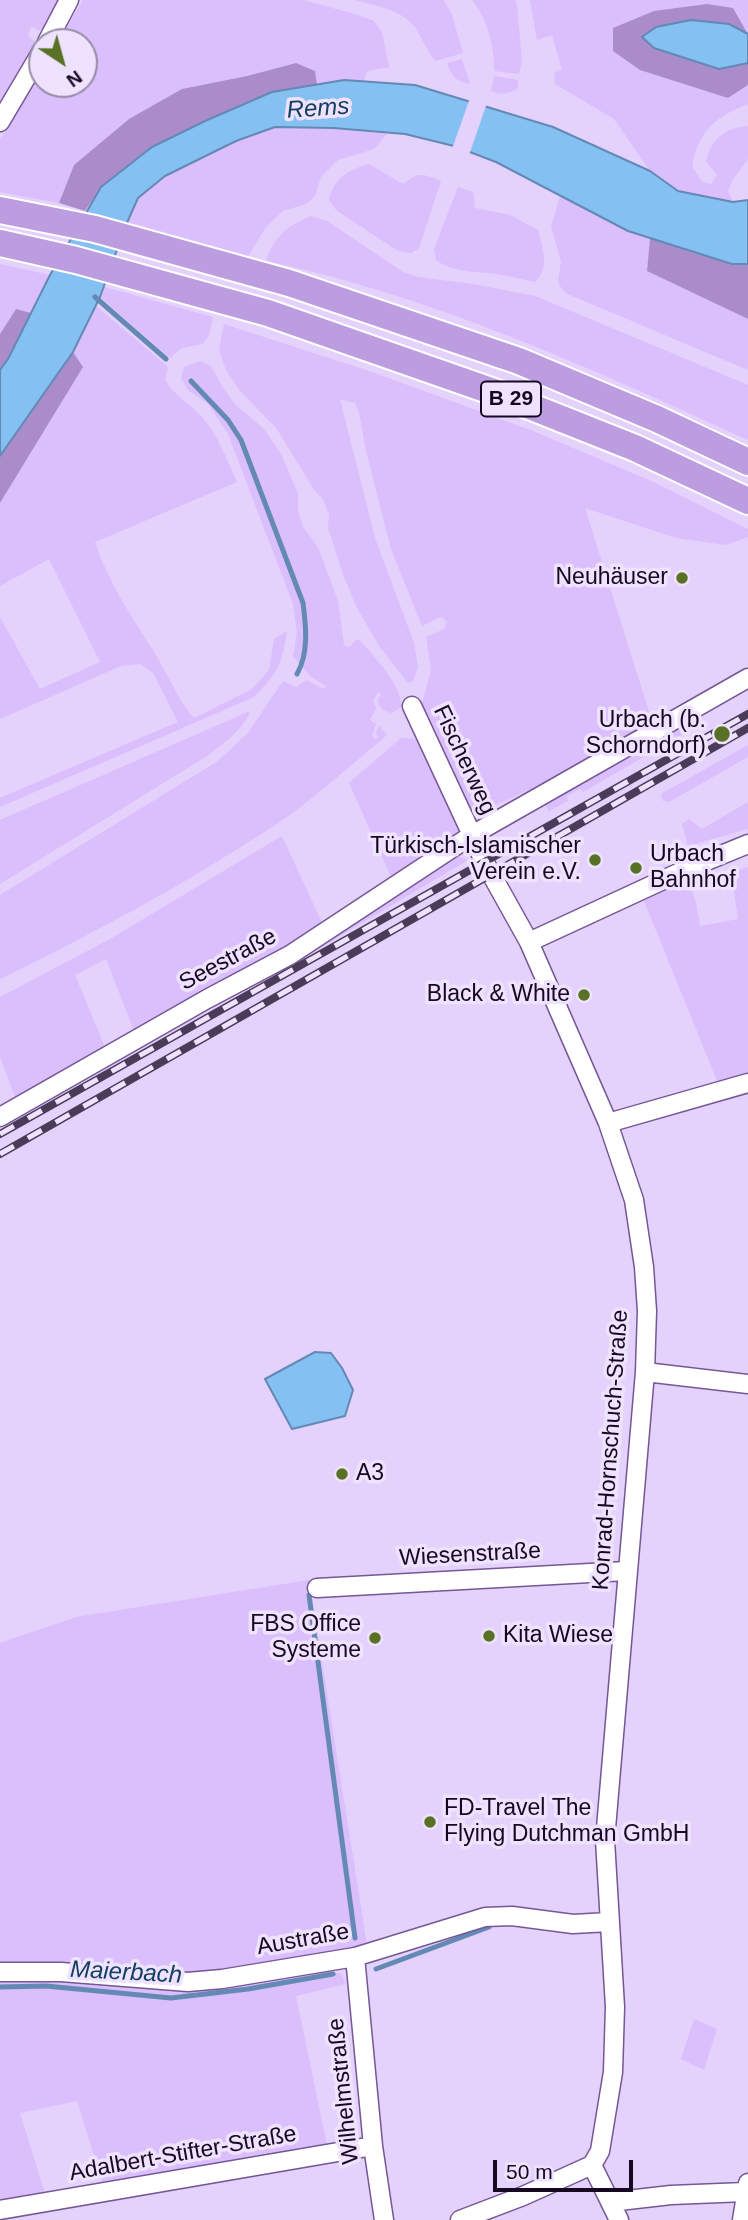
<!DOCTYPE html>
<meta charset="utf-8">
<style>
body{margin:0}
#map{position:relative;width:748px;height:2220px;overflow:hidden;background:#e4d1fc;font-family:Arial,sans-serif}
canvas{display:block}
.north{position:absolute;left:28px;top:28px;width:70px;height:70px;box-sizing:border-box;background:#eee2fe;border:2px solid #978ba5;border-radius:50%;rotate:144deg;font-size:19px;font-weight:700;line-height:28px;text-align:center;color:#150820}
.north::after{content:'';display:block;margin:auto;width:24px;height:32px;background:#587124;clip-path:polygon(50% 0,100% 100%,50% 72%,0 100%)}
.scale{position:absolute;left:493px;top:2160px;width:140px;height:32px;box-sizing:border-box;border:4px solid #150820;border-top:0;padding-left:9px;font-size:21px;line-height:24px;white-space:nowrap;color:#150820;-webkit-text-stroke:5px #eee2fe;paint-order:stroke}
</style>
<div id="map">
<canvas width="748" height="2220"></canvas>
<div class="north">N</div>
<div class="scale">50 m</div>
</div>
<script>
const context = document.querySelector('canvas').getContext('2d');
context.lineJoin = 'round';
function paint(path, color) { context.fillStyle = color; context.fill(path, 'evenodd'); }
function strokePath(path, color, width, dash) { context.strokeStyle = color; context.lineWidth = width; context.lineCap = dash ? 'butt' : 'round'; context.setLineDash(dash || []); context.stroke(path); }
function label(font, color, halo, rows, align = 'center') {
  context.font = font + ' Arial,sans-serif'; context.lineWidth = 7; context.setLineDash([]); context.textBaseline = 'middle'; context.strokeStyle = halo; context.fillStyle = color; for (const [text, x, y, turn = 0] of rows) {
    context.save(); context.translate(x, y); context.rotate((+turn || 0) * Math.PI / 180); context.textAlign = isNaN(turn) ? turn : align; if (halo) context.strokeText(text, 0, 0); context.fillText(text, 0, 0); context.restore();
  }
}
paint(new Path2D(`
 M0 0H63L49 30H38L31 26 28 36 36 42 39 52 0 105Z
 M83 0H303L358 15 374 21 382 32 389 67 367 71 364 81 344 80 317 84 315 71 296 63 247 76 129 119 74 165 59 203 0 192V140L42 69V84H84V42H58Z
 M355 0H444L452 15 463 53 435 61C427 51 424 42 418 32 406 10 377 6 355 0Z
 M472 0H515L517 5 522 60 519 74 494 71C495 48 487 18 472 0Z
 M530 0H748V33L733 8 728 98 748 85V104C715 117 699 130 692 166L702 182 711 184 717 175 706 162C710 140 726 127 748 126V159L733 179 728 191 733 202 678 191 650 171 614 119 555 84 554 73 562 70 552 35 537 40Z
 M462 59 470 84C456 82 451 75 447 63Z
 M494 76 518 80V88C508 94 502 96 491 91Z
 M275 127 334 128 387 134 374 149 338 160 321 177 315 196 306 204 283 211 266 227 247 258 126 225C130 216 134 203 141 196 172 165 234 142 275 127Z
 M369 164 403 184C419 171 423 174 441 181L419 248 411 253 398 251 336 210 329 200C334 179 347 170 369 164Z
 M458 187 473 192 475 208 510 215 538 230C543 248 550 268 535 282 522 279 509 276 496 274 474 271 454 273 436 260L434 249Z
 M560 196 628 231 650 238 647 271 748 319V370L565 293 558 283 561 261 551 227Z
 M311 216 327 221 403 272 418 277 473 284 535 296 748 385V440C592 369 434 296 266 261 275 235 287 226 311 216Z
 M0 264 50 275 31 313 16 309 0 334Z
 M104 287 213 317 209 335 203 344 182 348 170 358 100 297Z
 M96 306 168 367 165 380C174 395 188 402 200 415 218 434 226 458 237 482L95 542C109 585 137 624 160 662 171 681 179 702 194 718L252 689 269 670 274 639 287 631C282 664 278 673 254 697L0 807V798L178 722 153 673 140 664 121 666 0 719V617L40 689 100 662 49 559 0 586V503L82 367 73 352Z
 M224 324 375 373 533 431 649 480 748 529V537L726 545 676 538 585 508 651 718 668 709 671 716 549 781 462 820 466 830 392 879 349 783 401 738 420 739 448 771 422 704 431 670 426 637 444 629 447 622 441 617 422 626 391 549 366 451 359 413 355 403 340 399 375 538 414 643 418 667 413 681 408 683 380 647 357 608 344 577 328 528 329 515 323 499 314 490 277 429 240 391 226 370 219 350Z
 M200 361 211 366 223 388 235 404 264 429 281 454 298 494V511L303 527 318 547 338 601 344 645 350 647 355 640H360C373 656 403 686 401 707L392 713C383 711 379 708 378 700L381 694 378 692 373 701 376 709 370 720 376 724 372 736 375 740 378 738 376 732 379 726 387 735C347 768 309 804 266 831 181 886 91 935 0 979V895L218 761 248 733 283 681 296 687 307 680 323 689 326 686 310 676 293 656 297 632 293 604 228 434 208 404 188 390 181 378 184 367Z
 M250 711C245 729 221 745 207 756L0 884V820Z
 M697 717 702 718 701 724 583 792 580 789 567 796 568 801 549 811 545 805Z
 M748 745V757L669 802 663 801 661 794Z
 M748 802V829L688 846 682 824 689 819 702 829Z
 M282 836 322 923 282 951 136 1036 106 959 75 975 107 1052 17 1102 0 1057V997L110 939Z
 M457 856 468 860 301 959H297L446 861Z
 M748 867V1075L718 1083 644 901 688 880 696 902 700 926 738 919 731 872Z
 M309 1580 367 1945 283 1962 206 1974 0 1966V1643L76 1617Z
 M322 1970 341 1974 346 1984 296 1996 330 2160 104 2187 77 2101 20 2113 47 2200 0 2208V1981L48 1980 173 1991 206 1990Z
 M694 2019 717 2029 704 2070 681 2059Z`), '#dbbefc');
paint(new Path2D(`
 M707 4 733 8 748 34 729 24 719 69 748 63V85L728 98 640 70 613 51V28L654 11Z
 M296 63 315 71 317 84 272 92 205 121 101 187 85 211 59 203 74 165 129 119 182 89 247 76Z
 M650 238 732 264H748V319L647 271Z
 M16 309 31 313 8 359 0 370V334Z
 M73 352 83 367 0 503V456Z`), '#aa8ccb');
const water = new Path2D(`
 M691 20 729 24 748 34V63L719 69 654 48 642 37 656 27Z
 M344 80 415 85 553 127 650 171 678 191 733 202 748 200V264H732L628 231 496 162 454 146 405 134 334 128 275 127 236 141 165 176 138 198 126 225 100 297 73 352 0 456V370L8 359 50 275 101 187 152 147 205 121 272 92Z
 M315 1352 331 1353 342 1368 353 1390 345 1416 292 1429 265 1379Z`);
paint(water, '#85c0f3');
strokePath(water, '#6389b4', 2);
paint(new Path2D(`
 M470 98 487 103 469 155 452 149Z`), '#e4d1fc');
strokePath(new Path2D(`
 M95 297 166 359
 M191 381 228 420 241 440 303 603C306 626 309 653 297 674
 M309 1595 355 1938
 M376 1969 489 1927
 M0 1987 46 1986 171 1998 248 1989 333 1974`), '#6389b4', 5);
const minor = new Path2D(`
 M47 42 69 0
 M0 122 42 51
 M412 706 485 863 529 942 608 1123 634 1200 644 1267 647 1311 645 1372 605 1840 615 2007 613 2072 600 2151 592 2165
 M529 942 687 869 748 844
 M0 1117 207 999 290 955 472 835 748 678
 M608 1123 748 1083
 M645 1372 748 1384
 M317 1588 626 1571
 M355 1957 373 2146 384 2220
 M0 1972H61L188 1982 222 1979 355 1957 485 1917 512 1916 573 1924 609 1922
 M592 2165 619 2220
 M610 2202 671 2195 745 2192
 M0 2210 373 2146
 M460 2220 523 2196 592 2165
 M742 2220 748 2183`);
const highway = new Path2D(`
 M0 210 95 229 289 283 519 361 657 419 748 462
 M0 243 76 260 268 313 494 392 635 448 748 501`);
strokePath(minor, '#755796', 21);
strokePath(highway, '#fff', 30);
strokePath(minor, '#fff', 18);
strokePath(highway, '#bc9ddf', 26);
const rail = new Path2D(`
 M0 1134 748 714
 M0 1154 748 728`);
strokePath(rail, '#4a3b58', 8);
strokePath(rail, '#eee2fe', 5, [16]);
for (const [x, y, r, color] of [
 [682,578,7,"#587124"],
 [722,734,9,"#587124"],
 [595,860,7,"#587124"],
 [636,868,7,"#587124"],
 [584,995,7,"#587124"],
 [342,1474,7,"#587124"],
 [489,1636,7,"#587124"],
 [375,1638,7,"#587124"],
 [430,1822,7,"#587124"]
]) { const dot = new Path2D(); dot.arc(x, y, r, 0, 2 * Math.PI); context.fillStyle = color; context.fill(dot); strokePath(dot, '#eee2fe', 2.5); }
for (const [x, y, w] of [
 [511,399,60]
]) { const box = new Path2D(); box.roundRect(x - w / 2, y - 17.5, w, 35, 5); context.fillStyle = '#eee2fe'; context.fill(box); strokePath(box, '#150820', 2); }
label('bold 21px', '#150820', null, [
 ["B 29",511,399]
]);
label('23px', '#150820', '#eee2fe', [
 ["Neuhäuser",668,578],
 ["Urbach (b.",706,721],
 ["Schorndorf)",706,747],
 ["Türkisch-Islamischer",581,847],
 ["Verein e.V.",581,873],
 ["Urbach",650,855,"left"],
 ["Bahnhof",650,881,"left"],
 ["Black & White",570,995],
 ["A3",356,1474,"left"],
 ["FBS Office",361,1625],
 ["Systeme",361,1651],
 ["Kita Wiese",503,1636,"left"],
 ["FD-Travel The",444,1809,"left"],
 ["Flying Dutchman GmbH",444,1835,"left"]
], 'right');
label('23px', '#150820', '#eee2fe', [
 ["Fischerweg",464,760,65],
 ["Seestraße",228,960,-28],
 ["Konrad-Hornschuch-Straße",611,1450,-86],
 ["Wiesenstraße",470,1555,-3],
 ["Austraße",303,1940,-10],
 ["Wilhelmstraße",344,2091,-96],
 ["Adalbert-Stifter-Straße",183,2154,-10]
]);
label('italic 24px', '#133f61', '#eee2fe', [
 ["Rems",318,109,-4],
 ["Maierbach",126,1973,3]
]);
</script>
